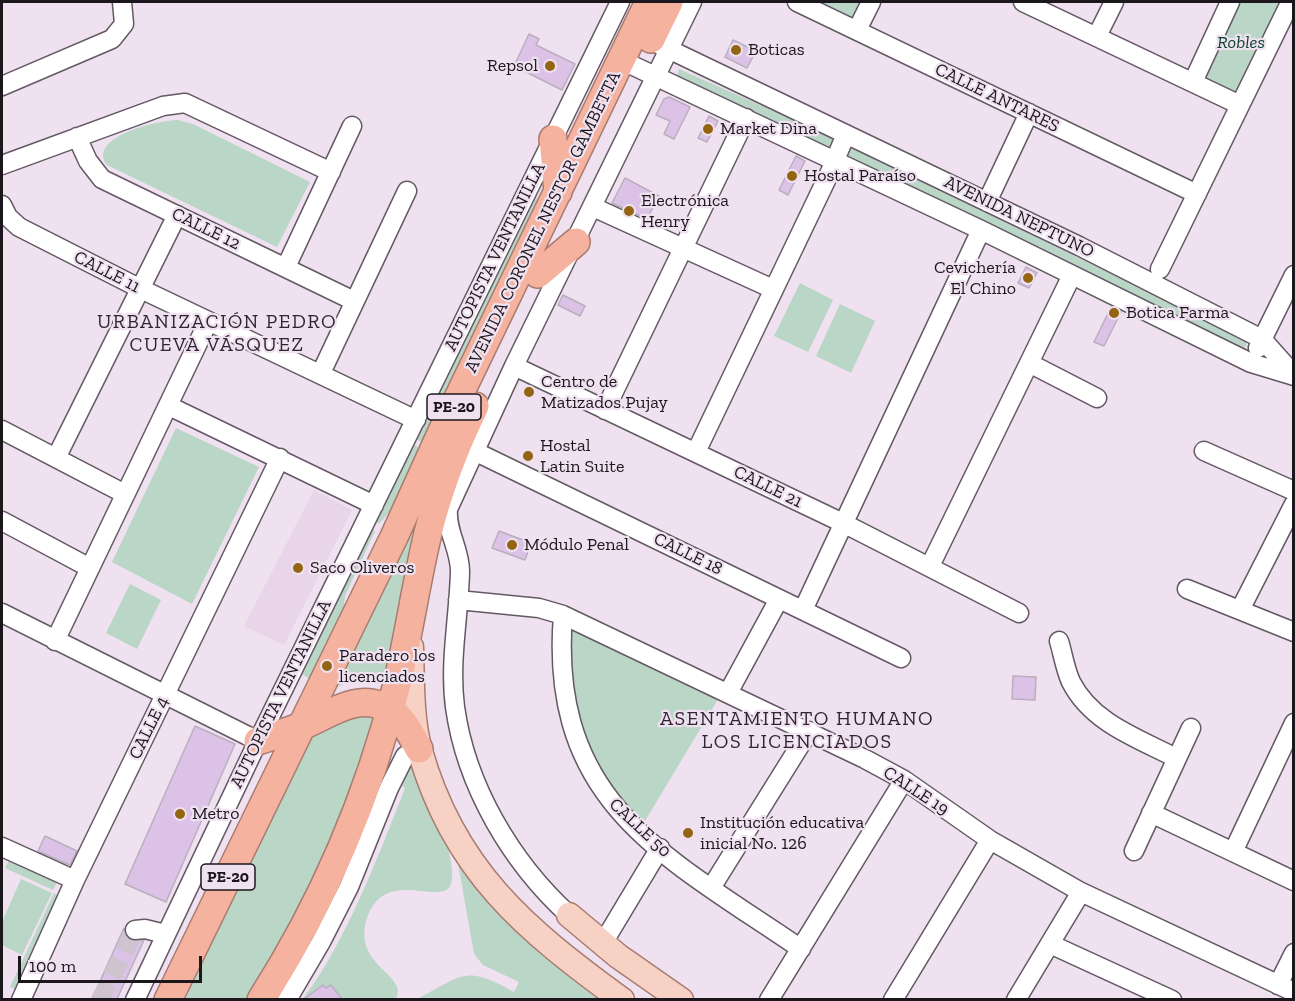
<!DOCTYPE html>
<meta charset="utf-8">
<style>
body{margin:0}
#map{position:relative;width:1295px;height:1001px;overflow:hidden;background:#efe1ef;font-family:"Zilla Slab",serif}
canvas{display:block}
.frame{position:absolute;inset:0;border:3px solid #1c171c;pointer-events:none}
.scale{position:absolute;left:18px;top:956px;width:184px;height:27px;box-sizing:border-box;border:3px solid #1c171c;border-top:0;padding-left:8px;font-size:18px;line-height:21px;white-space:nowrap;color:#1c171c;-webkit-text-stroke:4px #efe1ef;paint-order:stroke}
</style>
<div id="map">
<canvas width="1295" height="1001"></canvas>
<div class="frame"></div>
<div class="scale">100 m</div>
</div>
<script>
const context = document.querySelector('canvas').getContext('2d');
context.lineJoin = 'round';
function paint(path, color) { context.fillStyle = color; context.fill(path, 'evenodd'); }
function strokePath(path, color, width, dash) { context.strokeStyle = color; context.lineWidth = width; context.lineCap = dash ? 'butt' : 'round'; context.setLineDash(dash || []); context.stroke(path); }
function label(font, color, halo, rows, align = 'center') {
  context.font = font + ' "Zilla Slab",serif'; context.lineWidth = 4.5; context.setLineDash([]); context.textBaseline = 'middle'; context.strokeStyle = halo; context.fillStyle = color; for (const [text, x, y, turn = 0] of rows) {
    context.save(); context.translate(x, y); context.rotate((+turn || 0) * Math.PI / 180); context.textAlign = isNaN(turn) ? turn : align; if (halo) context.strokeText(text, 0, 0); context.fillText(text, 0, 0); context.restore();
  }
}
paint(new Path2D(`
 M314 490 352 510 284 645 244 626Z`), '#e8d5e9');
paint(new Path2D(`
 M806 2H873L861 28Z
 M1235 2H1276L1285 6 1239 101 1197 80Z
 M679 69 832 137V146L828 149 676 78Z
 M178 120 193 124 310 182 277 247 107 165C86 137 159 120 178 120Z
 M847 146 1247 339 1245 350 843 158Z
 M538 183 535 215 425 444 416 439Z
 M800 283 833 300 808 352 774 336Z
 M840 304 875 321 851 373 816 356Z
 M176 428 259 467 192 604 112 562Z
 M413 444 422 450 399 500 379 524 375 522Z
 M436 458 387 681 344 684 327 691Z
 M371 529 375 531 345 596 343 613 311 679 301 674Z
 M130 584 161 600 137 649 106 633Z
 M568 622 720 696 642 826 598 775 572 703Z
 M355 710 379 716 327 863 254 999 186 1000 199 958 303 742Z
 M413 762 453 839 613 999H417C463 975 465 964 514 992L519 982 483 965 474 954 457 857 446 838C448 850 455 872 451 884 443 909 382 863 366 922 354 966 409 975 396 999L302 1000C346 943 379 854 405 788L397 782 405 765Z
 M9 860 57 882 53 890 5 868Z
 M21 879 52 893 22 955 2 945V922Z
 M54 893 62 897 17 990 10 987Z`), '#bad6c7');
const building = new Path2D(`
 M529 34 539 39 536 45 575 64 562 90 524 71 525 69 515 64Z
 M733 40 756 51 747 68 725 57Z
 M669 97 690 107 674 139 664 134 670 121 656 115 664 99Z
 M709 116 718 121 707 142 698 138Z
 M796 156 805 161 788 195 779 190Z
 M625 178 659 196 647 219 612 203Z
 M1026 267 1037 273 1029 288 1018 283Z
 M563 295 585 306 580 316 558 305Z
 M1111 307 1121 312 1104 346 1094 342Z
 M499 531 531 543 525 560 492 548Z
 M1013 676 1036 677 1035 700 1012 699Z
 M195 726 235 744 166 902 125 884Z
 M45 836 77 851 70 865 38 851Z
 M124 928 126 936 130 940H144L117 999H92Z
 M323 985 326 988 331 985 342 999H304Z`);
paint(building, '#dbc2e6');
strokePath(building, '#b9afbe', 1.5);
strokePath(new Path2D(`
 M100 1000 135 930`), '#cfc3cf', 18, [18, 9]);
const minor = new Path2D(`
 M797 2 1197 194
 M1023 2 1240 105
 M857 30 871 2
 M1097 36 1114 2
 M660 45 1079 246 1262 339 1294 375
 M621 60 981 230 1251 363 1294 376
 M1193 82 1230 2
 M2 86 112 39 124 24 122 2
 M77 137 88 161 102 179 354 301
 M2 165 163 106 185 103 331 172
 M987 202 1029 113
 M2 205 8 217 19 227 141 289 416 420
 M593 207 773 289
 M286 267 352 126
 M1160 269 1290 3
 M1258 348 1294 275
 M1029 363 1097 398
 M514 366 843 523 1019 613
 M321 373 407 191
 M169 406 374 505
 M605 410 746 118
 M2 430 125 494
 M474 451 901 658
 M1204 451 1294 491
 M696 452 830 172 846 134
 M56 458 177 215
 M2 521 90 568
 M930 566 1072 275
 M1187 589 1294 632
 M458 600 539 608 563 615 865 759 904 780 990 840 1081 892 1294 992
 M803 610 981 230
 M1240 610 1294 504
 M2 613 258 741
 M563 615C548 803 665 856 801 949
 M55 641 208 322
 M1059 641C1063 654 1065 669 1071 682 1092 723 1137 738 1176 758
 M728 693 779 599
 M1151 813 1294 881
 M2 847 75 880
 M1134 851 1191 728
 M1233 852 1294 723
 M711 888 809 731
 M569 915C511 862 466 786 455 707 449 662 459 616 460 571 460 549 446 531 448 509L514 366 692 2
 M135 930 145 929 165 934
 M603 943 660 848
 M1050 944 1172 1000
 M1278 985 1294 953
 M21 1000 75 880 280 458
 M135 1000 258 741 620 2
 M287 1000 321 942 349 887 389 788 405 756 419 749
 M769 1000 904 780
 M893 1000 990 840
 M1016 1000 1081 892`);
const major = new Path2D(`
 M411 647C412 680 411 719 420 751 454 871 526 930 622 1000
 M569 915 618 956 681 1000`);
const highway = new Path2D(`
 M651 39 669 2
 M553 139 558 192
 M538 274 576 242
 M258 741C272 736 287 732 302 726 329 715 358 691 388 709 403 717 411 735 419 749
 M168 1000 394 537 443 429 649 2
 M261 1000C323 903 369 795 397 684 409 634 416 583 428 533 439 489 455 447 475 406`);
strokePath(minor, '#645865', 21);
strokePath(major, '#a87c71', 27);
strokePath(highway, '#a87c71', 30);
strokePath(minor, '#fff', 18);
strokePath(major, '#f8d1c5', 24);
strokePath(highway, '#f4b29f', 27);
for (const [x, y, r, color] of [
 [736,50,6,"#936512"],
 [550,66,6,"#936512"],
 [708,129,6,"#936512"],
 [792,176,6,"#936512"],
 [629,211,6,"#936512"],
 [1028,278,6,"#936512"],
 [1114,313,6,"#936512"],
 [529,392,6,"#936512"],
 [528,456,6,"#936512"],
 [512,545,6,"#936512"],
 [298,568,6,"#936512"],
 [327,666,6,"#936512"],
 [180,814,6,"#936512"],
 [688,833,6,"#936512"]
]) { const dot = new Path2D(); dot.arc(x, y, r, 0, 2 * Math.PI); context.fillStyle = color; context.fill(dot); strokePath(dot, '#efe1ef', 2); }
for (const [x, y, w] of [
 [454,407,54],
 [228,877,54]
]) { const box = new Path2D(); box.roundRect(x - w / 2, y - 13, w, 26, 4.5); context.fillStyle = '#efe1ef'; context.fill(box); strokePath(box, '#1c171c', 1.5); }
label('bold 16px', '#1c171c', null, [
 ["PE-20",454,407],
 ["PE-20",228,877]
]);
label('italic 18px', '#0a432d', '#efe1ef', [
 ["Robles",1241,43]
]);
label('18px', '#1c171c', '#efe1ef', [
 ["Boticas",748,50],
 ["Repsol",538,66,"right"],
 ["Market Dina",720,129],
 ["Hostal Paraíso",804,176],
 ["Electrónica",641,201],
 ["Henry",641,222],
 ["Cevichería",1016,268,"right"],
 ["El Chino",1016,289,"right"],
 ["Botica Farma",1126,313],
 ["Centro de",541,382],
 ["Matizados Pujay",541,403],
 ["Hostal",540,446],
 ["Latin Suite",540,467],
 ["Módulo Penal",524,545],
 ["Saco Oliveros",310,568],
 ["Paradero los",339,656],
 ["licenciados",339,677],
 ["Metro",192,814],
 ["Institución educativa",700,823],
 ["inicial No. 126",700,844]
], 'left');
label('18px', '#1c171c', '#efe1ef', [
 ["CALLE ANTARES",997,98,26],
 ["AVENIDA NEPTUNO",1019,217,26],
 ["AVENIDA CORONEL NESTOR GAMBETTA",543,222,-64],
 ["CALLE 12",206,229,26],
 ["AUTOPISTA VENTANILLA",495,257,-64],
 ["CALLE 11",107,272,27],
 ["CALLE 21",768,487,26],
 ["CALLE 18",688,554,26],
 ["AUTOPISTA VENTANILLA",281,694,-64],
 ["CALLE 4",149,728,-64],
 ["CALLE 19",916,791,33],
 ["CALLE 50",640,828,43]
]);
context.letterSpacing = '1.5px';
label('20px', '#302530', '#efe1ef', [
 ["URBANIZACIÓN PEDRO",217,322],
 ["CUEVA VÁSQUEZ",217,345],
 ["ASENTAMIENTO HUMANO",797,719],
 ["LOS LICENCIADOS",797,742]
]);
context.letterSpacing = '0px';
</script>
